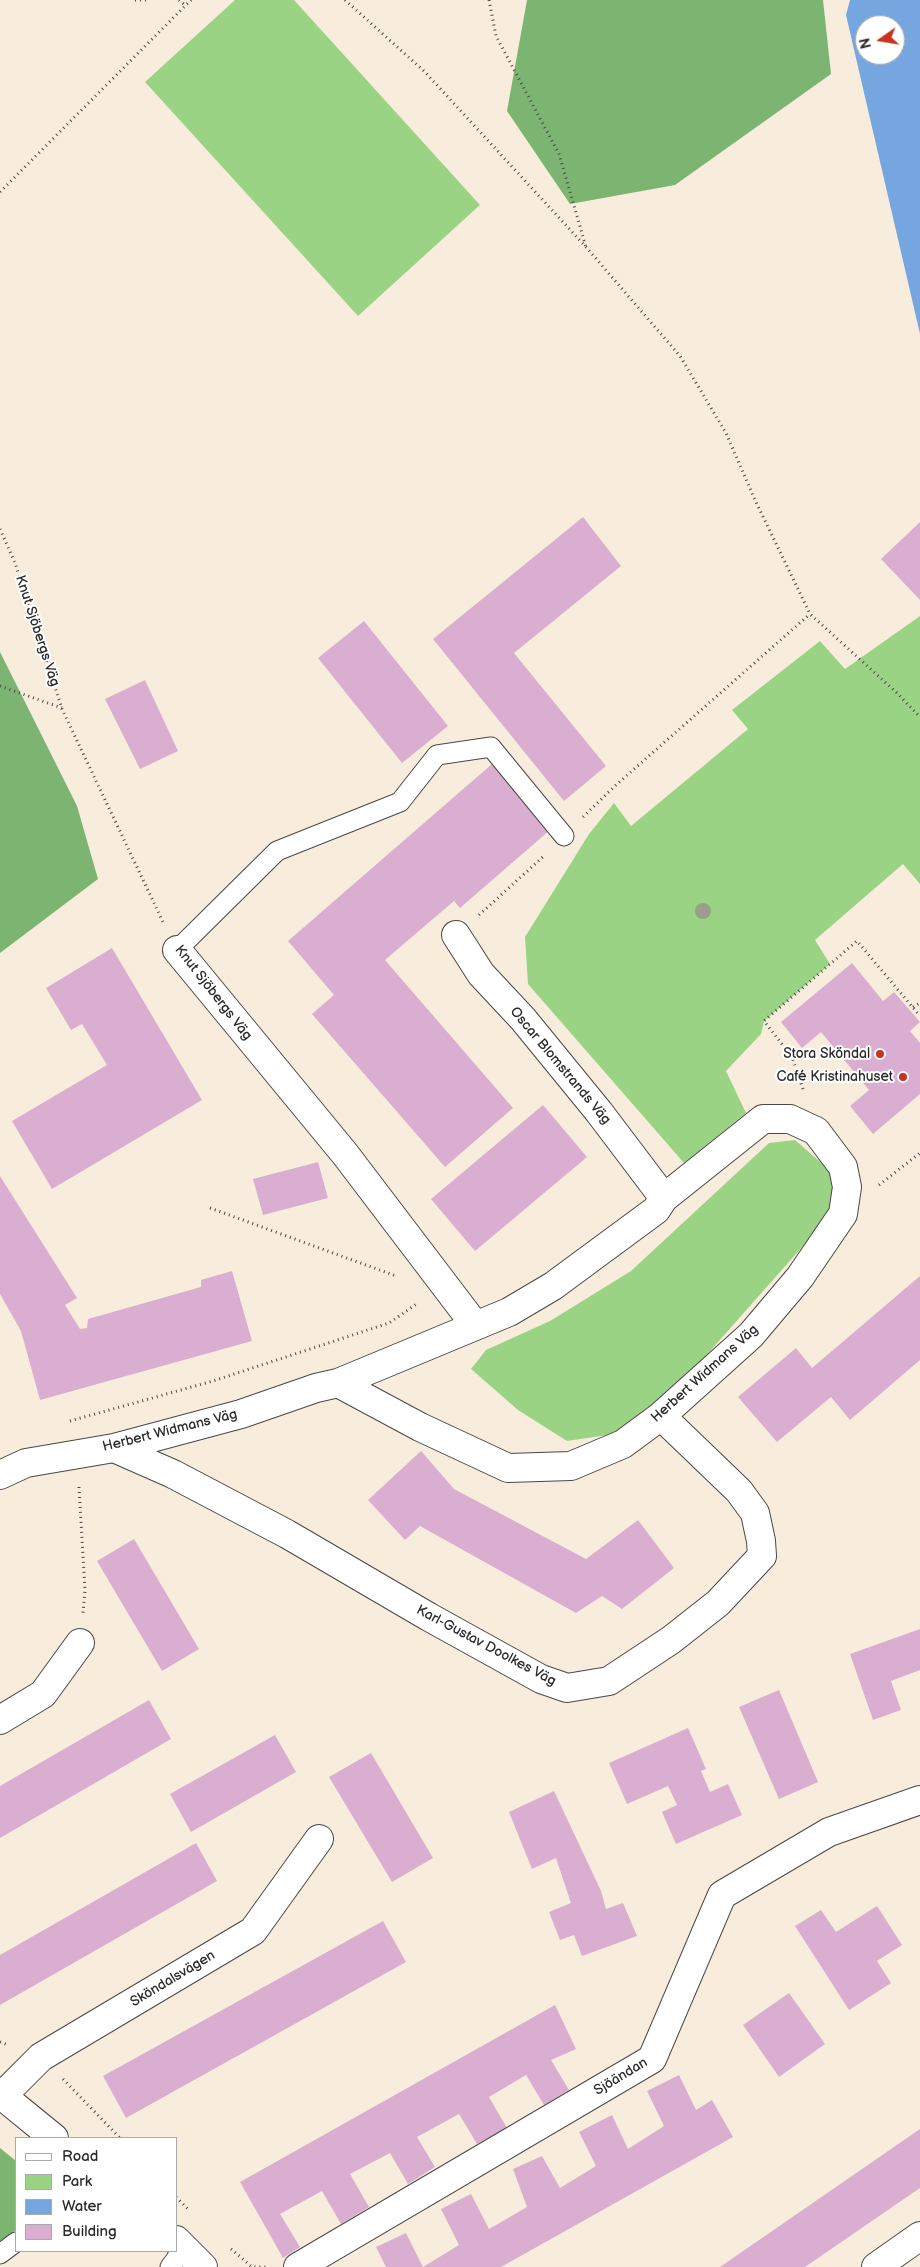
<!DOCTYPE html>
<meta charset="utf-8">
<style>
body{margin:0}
#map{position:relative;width:920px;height:2267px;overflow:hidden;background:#f8eddc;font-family:"Balsamiq Sans",sans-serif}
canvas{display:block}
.legend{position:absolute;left:15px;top:2137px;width:162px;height:115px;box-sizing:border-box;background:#fff;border:1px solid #aaa;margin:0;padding:6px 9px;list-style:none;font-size:15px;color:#2b2b2b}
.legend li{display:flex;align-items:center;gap:10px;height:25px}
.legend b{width:25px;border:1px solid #aaa}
.north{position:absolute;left:855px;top:15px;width:50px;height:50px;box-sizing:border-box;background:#fff;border:1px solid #aaa;border-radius:50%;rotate:257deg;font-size:14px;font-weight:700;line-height:20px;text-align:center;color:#2b2b2b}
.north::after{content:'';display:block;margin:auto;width:18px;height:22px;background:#c8321e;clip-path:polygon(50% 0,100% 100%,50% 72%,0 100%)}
</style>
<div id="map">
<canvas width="920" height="2267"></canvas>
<ul class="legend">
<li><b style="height:6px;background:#fff"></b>Road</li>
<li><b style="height:14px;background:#9bd385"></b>Park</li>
<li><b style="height:14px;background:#76a6e0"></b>Water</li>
<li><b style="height:14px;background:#daaed0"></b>Building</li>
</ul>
<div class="north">N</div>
</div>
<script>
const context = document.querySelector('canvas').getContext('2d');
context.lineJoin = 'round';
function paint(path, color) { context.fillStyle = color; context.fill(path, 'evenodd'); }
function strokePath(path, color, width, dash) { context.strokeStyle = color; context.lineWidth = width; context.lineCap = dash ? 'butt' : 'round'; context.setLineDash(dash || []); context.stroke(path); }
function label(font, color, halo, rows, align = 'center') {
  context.font = font + ' "Balsamiq Sans",sans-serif'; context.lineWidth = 4; context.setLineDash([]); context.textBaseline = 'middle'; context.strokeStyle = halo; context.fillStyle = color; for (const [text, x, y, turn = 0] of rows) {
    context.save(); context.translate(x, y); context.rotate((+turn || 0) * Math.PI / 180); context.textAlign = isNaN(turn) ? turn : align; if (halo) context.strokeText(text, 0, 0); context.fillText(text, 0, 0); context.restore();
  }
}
paint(new Path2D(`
 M235 0H294L480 205 358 316 145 82Z
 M920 616V884L903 864 815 940 830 964 764 1021 761 1034 726 1071 746 1113 684 1163 528 984 525 937 589 834 614 803 631 826 748 729 732 710 820 641 845 669Z
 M795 1140 833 1173 834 1211 703 1359 658 1405 621 1433 567 1441 518 1410 471 1369 486 1350 550 1321 631 1271 769 1143Z`), '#9bd385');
paint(new Path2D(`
 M527 0H823L831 74 675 185 570 204 507 111Z
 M0 652 77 806 98 879 0 953Z
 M0 2148 16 2161V2230L0 2242Z`), '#7cb572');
paint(new Path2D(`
 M850 0H920V334L846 15ZM865 25H895V55H865Z`), '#76a6e0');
paint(new Path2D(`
 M583 517 621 566 514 653 606 766 564 801 433 639Z
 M920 522V600L881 559Z
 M364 621 448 726 402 763 318 658Z
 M145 680 178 751 140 769 105 699Z
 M492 764 550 830 460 908 454 901 385 960 513 1108 445 1167 312 1014 334 995 288 941Z
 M112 948 202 1100 52 1189 12 1121 107 1065 82 1024 71 1030 46 988Z
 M852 963 883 1001 894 992 920 1022 910 1031 920 1043V1094L873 1134 850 1106 869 1090 821 1032 802 1048 781 1022Z
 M543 1105 587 1157 475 1251 431 1199Z
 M318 1162 328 1198 263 1215 253 1179Z
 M0 1176 77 1298 65 1305 80 1329 87 1328 88 1319 201 1287V1280L232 1271 252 1341 40 1400 21 1331 0 1294Z
 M920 1276V1360L850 1420 831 1397 777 1442 738 1397 796 1348 812 1368Z
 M421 1451 454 1489 586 1559 638 1520 674 1568 622 1609 602 1596 576 1613 420 1526 405 1540 368 1500Z
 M134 1539 199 1649 162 1671 97 1561Z
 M920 1629V1670L891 1681 901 1710 873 1720 850 1654Z
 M779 1690 818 1782 779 1799 739 1707Z
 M149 1700 171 1739 0 1838V1786Z
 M688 1728 706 1769 701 1771 710 1792 728 1784 742 1815 676 1844 662 1812 677 1805 668 1786 627 1804 609 1763Z
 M275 1735 296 1772 191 1832 170 1794Z
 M371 1753 433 1858 392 1882 329 1777Z
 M554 1791 601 1891 606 1909 623 1903 637 1936 582 1956 574 1935 560 1940 549 1912 571 1903 556 1858 532 1869 509 1812Z
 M196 1843 217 1881 0 2005V1955Z
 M877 1906 902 1945 877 1961 891 1983 849 2010 795 1926 821 1910 836 1932Z
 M383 1921 406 1962 126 2118 103 2076Z
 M789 1993 825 2044 779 2077 743 2025Z
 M555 2005 576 2049 551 2060 569 2090 544 2105 526 2075 489 2097 507 2128 477 2144 459 2114 417 2137 435 2167 408 2184 390 2153 350 2174 369 2207 341 2224 322 2191 280 2214 300 2247 283 2258 240 2182Z
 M679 2075 696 2110 712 2100 733 2137 501 2267H423L459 2245 441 2209 471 2194 489 2229 527 2207 513 2169 542 2156 560 2188 596 2166 579 2132 612 2115 628 2149 664 2126 647 2091Z
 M920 2129V2188L805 2267H720Z
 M406 2233 423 2267H386L376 2247Z`), '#daaed0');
const lane = new Path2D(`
 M177 950 277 851 400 802 437 755 491 747 564 836
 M0 2254 16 2242
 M170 2267 185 2247`);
const street = new Path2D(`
 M456 935 481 974 523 1019 599 1112 664 1198
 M177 950 345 1154 475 1325
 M114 1448 173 1474 287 1534 429 1617 541 1679 567 1688 609 1681 671 1640 718 1603 762 1556 761 1541 755 1513 739 1491 661 1416
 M0 1475 26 1463 114 1448 241 1414 316 1388 338 1383 509 1312 553 1286 656 1210 664 1198 763 1119H790L816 1131 843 1167 847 1187 843 1214 800 1277 751 1335 661 1416 623 1444 571 1466 508 1468 420 1427 338 1383
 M0 1720 43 1694 80 1643
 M0 2094 54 2138
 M2 2096 41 2057 253 1931 319 1839
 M176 2240 203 2267
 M298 2267 652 2059 722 1895 829 1832 920 1800
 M876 2267 920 2236`);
strokePath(lane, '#4a4846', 21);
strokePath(street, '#4a4846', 30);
strokePath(new Path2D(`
 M135 0H150
 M179 0 185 5
 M345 0 424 71 586 247 680 356 726 433 755 500 810 614 897 693 920 717
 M489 0 496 36 559 154 586 247
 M0 192 191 0
 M0 529 15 563 62 709 163 922
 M0 686 62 708
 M583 817 616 785 810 614
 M479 915 545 855
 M913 1007 920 1003
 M803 1089 792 1057 764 1021 857 941 920 1016
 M879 1185 920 1153
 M210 1208 396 1276
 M70 1421 213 1381 389 1323 418 1303
 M79 1487 85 1590 83 1613
 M0 2042 8 2045
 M63 2079 120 2138
 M176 2197 190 2211
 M231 2249 252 2267H268`), '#4a4846', 3, [1, 4]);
strokePath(lane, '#fff', 19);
strokePath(street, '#fff', 28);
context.fillStyle = '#9a9e8a';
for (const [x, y] of [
 [703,911]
]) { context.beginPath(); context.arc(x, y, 8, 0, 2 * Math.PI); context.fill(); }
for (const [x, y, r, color] of [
 [880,1054,5,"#c8321e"],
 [903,1077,5,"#c8321e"]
]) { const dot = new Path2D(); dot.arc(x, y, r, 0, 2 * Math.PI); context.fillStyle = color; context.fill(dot); strokePath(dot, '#fff', 2); }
label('14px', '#2b2b2b', '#fff', [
 ["Knut Sjöbergs Väg",37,631,72],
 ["Knut Sjöbergs Väg",213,993,52],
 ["Oscar Blomstrands Väg",560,1066,50],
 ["Herbert Widmans Väg",705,1374,-42],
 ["Herbert Widmans Väg",170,1431,-14],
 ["Karl-Gustav Doolkes Väg",486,1646,28],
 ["Sköndalsvägen",173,1979,-31],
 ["Sjöändan",621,2077,-31]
]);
label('14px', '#2b2b2b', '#fff', [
 ["Stora Sköndal",870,1054],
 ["Café Kristinahuset",893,1077]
], 'right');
</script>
